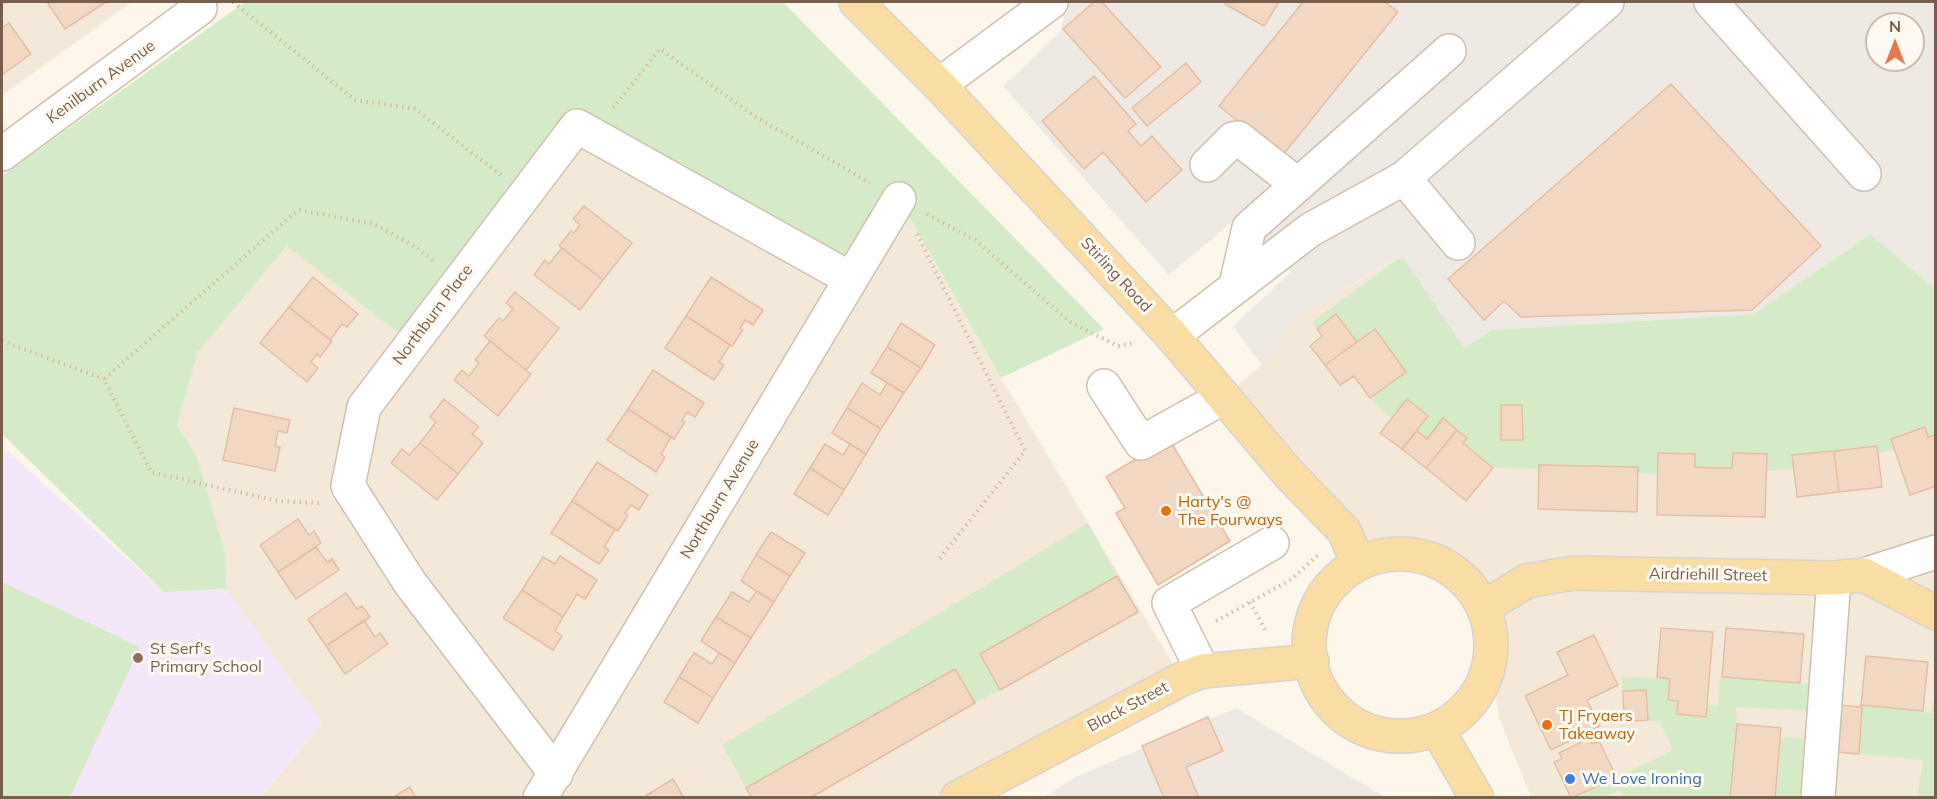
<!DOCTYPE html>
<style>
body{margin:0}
#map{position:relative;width:1937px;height:799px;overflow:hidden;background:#fdf6eb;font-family:Mulish,sans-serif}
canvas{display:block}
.frame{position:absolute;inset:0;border:3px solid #785e4d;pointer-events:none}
.north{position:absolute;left:1865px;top:12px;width:60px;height:60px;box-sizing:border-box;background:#fffaf1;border:2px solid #c9bcaf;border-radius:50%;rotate:0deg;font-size:16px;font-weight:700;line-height:24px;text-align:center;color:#785e4d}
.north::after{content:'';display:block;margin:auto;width:21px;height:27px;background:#e57751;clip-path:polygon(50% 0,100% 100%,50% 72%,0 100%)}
</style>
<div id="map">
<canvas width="1937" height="799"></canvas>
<div class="frame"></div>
<div class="north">N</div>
</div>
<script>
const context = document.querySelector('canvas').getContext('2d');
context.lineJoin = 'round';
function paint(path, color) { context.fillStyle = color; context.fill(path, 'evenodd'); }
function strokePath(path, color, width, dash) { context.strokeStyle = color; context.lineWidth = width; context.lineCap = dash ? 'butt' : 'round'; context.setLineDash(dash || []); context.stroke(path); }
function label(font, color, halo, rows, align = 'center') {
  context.font = font + ' Mulish,sans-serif'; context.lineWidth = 6; context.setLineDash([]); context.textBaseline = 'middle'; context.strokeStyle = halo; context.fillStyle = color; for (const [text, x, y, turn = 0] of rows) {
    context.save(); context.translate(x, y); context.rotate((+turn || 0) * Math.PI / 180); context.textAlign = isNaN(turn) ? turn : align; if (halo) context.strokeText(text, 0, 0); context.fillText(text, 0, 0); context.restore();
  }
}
paint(new Path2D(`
 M2 2H132L2 95Z
 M577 126 899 199 1001 378 1182 679 959 797H261L322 723 226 589 225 552 197 457 177 425 198 352 288 245 411 343Z
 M1402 256 1464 348 1935 332 1936 690 1917 797H1531L1499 718 1484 607 1445 565 1402 552 1358 563 1224 397 1262 365 1299 315Z`), '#f4e9d9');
paint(new Path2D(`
 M1049 2H1935V289L1869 234 1754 314 1492 330 1464 348 1401 256 1299 315 1262 365 1233 326 1291 272 1277 256 1238 217 1169 275 1003 86 1060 32 1064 18ZM1877 24H1913V60H1877Z
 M1236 708 1385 797 1042 798 1076 777Z`), '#eee9e3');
paint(new Path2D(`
 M2 446 164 592 226 589 322 723 260 797H2Z`), '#f3e7f9');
paint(new Path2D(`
 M245 2H783L1104 329 1001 378 899 199 851 279 577 126 411 343 287 246 198 352 177 425 197 457 225 552 226 589 164 592 2 434V176Z
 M1870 234 1935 289V435L1928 437 1925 428 1891 439 1895 449 1877 454 1876 446 1792 455 1793 469 1766 471 1767 454 1733 453 1732 468 1695 467V454L1659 453 1658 474 1638 473V467L1540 465 1539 469 1493 468 1463 443 1457 430 1443 418 1427 439 1417 431 1428 416 1407 399 1391 419 1370 398 1357 342 1336 314 1317 329 1312 322 1402 256 1464 348 1492 330 1754 314ZM1521 405 1522 439 1501 440V406Z
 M1088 523 1117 576 980 654 1000 690 975 703 955 669 746 788 722 745Z
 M2 582 140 647 70 797H2Z
 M1622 677 1670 679 1668 700 1678 701 1677 714 1705 717 1707 705 1718 706 1720 677H1722L1812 684 1810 711 1736 707 1737 724 1730 797H1624L1620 790 1605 797 1576 798 1673 750 1660 722 1648 720 1646 690 1623 691Z
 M1935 690V797H1917L1923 760 1859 754 1861 705 1931 713Z
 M1780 737 1808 738 1804 797 1775 798Z`), '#d5ebc8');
const building = new Path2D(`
 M47 2H106L65 29Z
 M1094 2H1102L1161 67 1125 98 1063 29Z
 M1226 2H1279L1264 26 1225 4Z
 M1303 2H1385L1398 12 1282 156 1219 106Z
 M9 23 31 54 2 75V28Z
 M1186 63 1201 82 1147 126 1132 108Z
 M1094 76 1136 124 1128 131 1141 146 1152 136 1182 170 1146 202 1103 152 1084 169 1042 121Z
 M1671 84 1821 246 1752 310 1521 317 1504 301 1484 320 1448 279Z
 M584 206 632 243 603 280 559 246 571 231 574 233 580 225 573 219Z
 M562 248 603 280 580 310 534 275 545 260 549 264Z
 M313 277 358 314 347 327 342 324 330 340 289 307Z
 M711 277 763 310 753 325 745 320 740 328 743 330 732 346 686 316Z
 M515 292 559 328 526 370 484 336 499 318 503 321 513 309 506 303Z
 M289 307 332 341 320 357 317 354 311 362 318 368 307 382 260 343Z
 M1336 314 1357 342 1325 365 1310 346 1322 336 1317 329Z
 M686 316 730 345 719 362 724 365 714 380 665 348Z
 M901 323 935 345 921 368 887 347Z
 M1375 329 1406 372 1370 398 1354 376 1340 385 1325 365Z
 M490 341 531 374 498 416 454 380 462 370 469 376 479 363 475 360Z
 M887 347 921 368 904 393 871 373Z
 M653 370 704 403 695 417 687 412 682 421 685 422 674 439 628 409Z
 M862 383 880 395 887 383 904 393 881 429 847 408Z
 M444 399 479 427 472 434 483 443 458 474 420 443 436 422 430 417Z
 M1407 399 1428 416 1402 449 1380 433Z
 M1501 405H1522L1523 440H1501Z
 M234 408 290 420 287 433 278 431 275 446 280 447 275 471 223 460Z
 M847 408 881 429 866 454 832 433Z
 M628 409 671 437 661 454 665 457 656 472 607 440Z
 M1443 418 1457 430 1426 468 1402 449 1417 431 1427 439Z
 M1925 427 1928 437 1936 435V486L1910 495 1891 439Z
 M1457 430 1467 438 1463 443 1493 468 1466 501 1426 468Z
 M1169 439 1230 541 1158 585 1116 513 1125 508 1106 477Z
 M420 443 458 474 437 500 391 463 402 449 409 455Z
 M825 444 843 455 850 444 866 454 844 490 810 468Z
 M1877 446 1882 487 1839 492 1834 451Z
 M1834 451 1839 492 1797 497 1792 455Z
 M1658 453 1695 454V467L1715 468H1732L1733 453 1767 454 1765 517 1657 515Z
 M597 462 648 495 639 510 631 505 625 513 628 515 618 531 572 501Z
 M1539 465 1638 467 1637 512 1538 509Z
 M810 468 844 490 828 515 794 494Z
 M572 501 615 530 604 547 609 550 599 564 551 533Z
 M298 519 309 535 314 531 321 543 278 572 260 545Z
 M771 532 805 553 790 576 756 555Z
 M316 547 327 562 332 559 339 570 296 599 278 572Z
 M756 555 790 576 774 602 741 581Z
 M560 556 597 580 585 599 577 594 563 617 522 590 543 557 555 564Z
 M1117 576 1138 612 1000 690 980 654Z
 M522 590 563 617 555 631 562 636 553 650 503 618Z
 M757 591 774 602 751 638 716 617 732 592 749 602Z
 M346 593 357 609 362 606 370 617 326 646 308 619Z
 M716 617 751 638 735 663 701 641Z
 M364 620 375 637 380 633 388 644 345 674 326 646Z
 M1661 628 1713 632 1706 717 1677 714 1678 701 1668 700 1670 679 1657 677Z
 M1726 628 1804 634 1800 683 1722 677Z
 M1594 635 1618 685 1587 700 1600 726 1551 750 1525 696 1568 675 1557 652Z
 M694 653 712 664 719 653 735 663 713 698 679 677Z
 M1866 656 1928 662 1923 711 1861 705Z
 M955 669 975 703 810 798H752L746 788Z
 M679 677 713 698 698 723 664 702Z
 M1646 690 1648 720 1624 722 1623 691Z
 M1839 705 1862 707 1859 754 1836 752Z
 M1208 717 1223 751 1186 767 1199 798H1164L1142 746Z
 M1737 724 1781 728 1775 798H1730Z
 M1590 738 1592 744 1599 741 1617 778 1571 798 1554 762 1562 759 1559 753Z
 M673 779 684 798H642Z
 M410 787 416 798H392Z`);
paint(building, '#f2d7c2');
strokePath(building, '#e5bea2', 1.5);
const minor = new Path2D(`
 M1711 2 1864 174
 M939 85 1051 2
 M2 154 200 8 197 2
 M1207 165 1233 139 1238 138 1298 185
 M1404 178 1458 243
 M1236 285 1249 228 1449 51
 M1172 336 1310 230 1404 178 1607 2
 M1104 386 1141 443 1224 397
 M1864 575 1936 552
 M1203 671 1169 603 1272 543
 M556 774 410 583 348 486 364 407 577 126 851 279
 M540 798 899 199
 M1818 798 1834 578`);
const major = new Path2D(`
 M856 2 939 85 1172 336 1289 474 1344 531 1358 563
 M1309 645a91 91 0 1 1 182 0a91 91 0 1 1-182 0Z
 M1484 607 1527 581 1573 573 1834 578 1864 575 1936 613
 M1438 731 1477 798
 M957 798 1182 679 1203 671 1312 661`);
strokePath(minor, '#cfbfaf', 36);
strokePath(major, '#d9d2cd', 36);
strokePath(new Path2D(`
 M233 2 355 100 415 109 501 175
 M613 108 660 49 756 117 870 183
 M927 214 975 240 1070 322 1118 346 1134 343
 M917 234 1025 451 937 562
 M2 341 104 379
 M319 503 278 501 151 472 104 379 298 210 374 224 416 247 435 262
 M1250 602 1267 633
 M1216 621 1292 579 1319 554`), '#d8baa4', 4, [1.5, 4.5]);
strokePath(minor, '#fff', 33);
strokePath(major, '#fadda4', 33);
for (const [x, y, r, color] of [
 [1166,511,6,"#e8710a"],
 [138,658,6,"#8d6e63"],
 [1547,725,6,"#e8710a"],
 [1570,779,6,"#3f7fe0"]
]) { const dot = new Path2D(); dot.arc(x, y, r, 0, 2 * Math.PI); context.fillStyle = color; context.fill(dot); strokePath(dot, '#fffaf1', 2); }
label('16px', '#785e4d', '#fffaf1', [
 ["Kenilburn Avenue",101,82,-36],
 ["Stirling Road",1116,275,47],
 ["Northburn Place",433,315,-53],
 ["Northburn Avenue",720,499,-59],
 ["Airdriehill Street",1708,575,1],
 ["Black Street",1128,707,-28]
]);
label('16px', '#c56008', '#fffaf1', [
 ["Harty's @",1178,502],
 ["The Fourways",1178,520],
 ["TJ Fryaers",1559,716],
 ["Takeaway",1559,734]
], 'left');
label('16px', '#785e54', '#fffaf1', [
 ["St Serf's",150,649],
 ["Primary School",150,667]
], 'left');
label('16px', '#366cbe', '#fffaf1', [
 ["We Love Ironing",1582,779]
], 'left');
</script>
